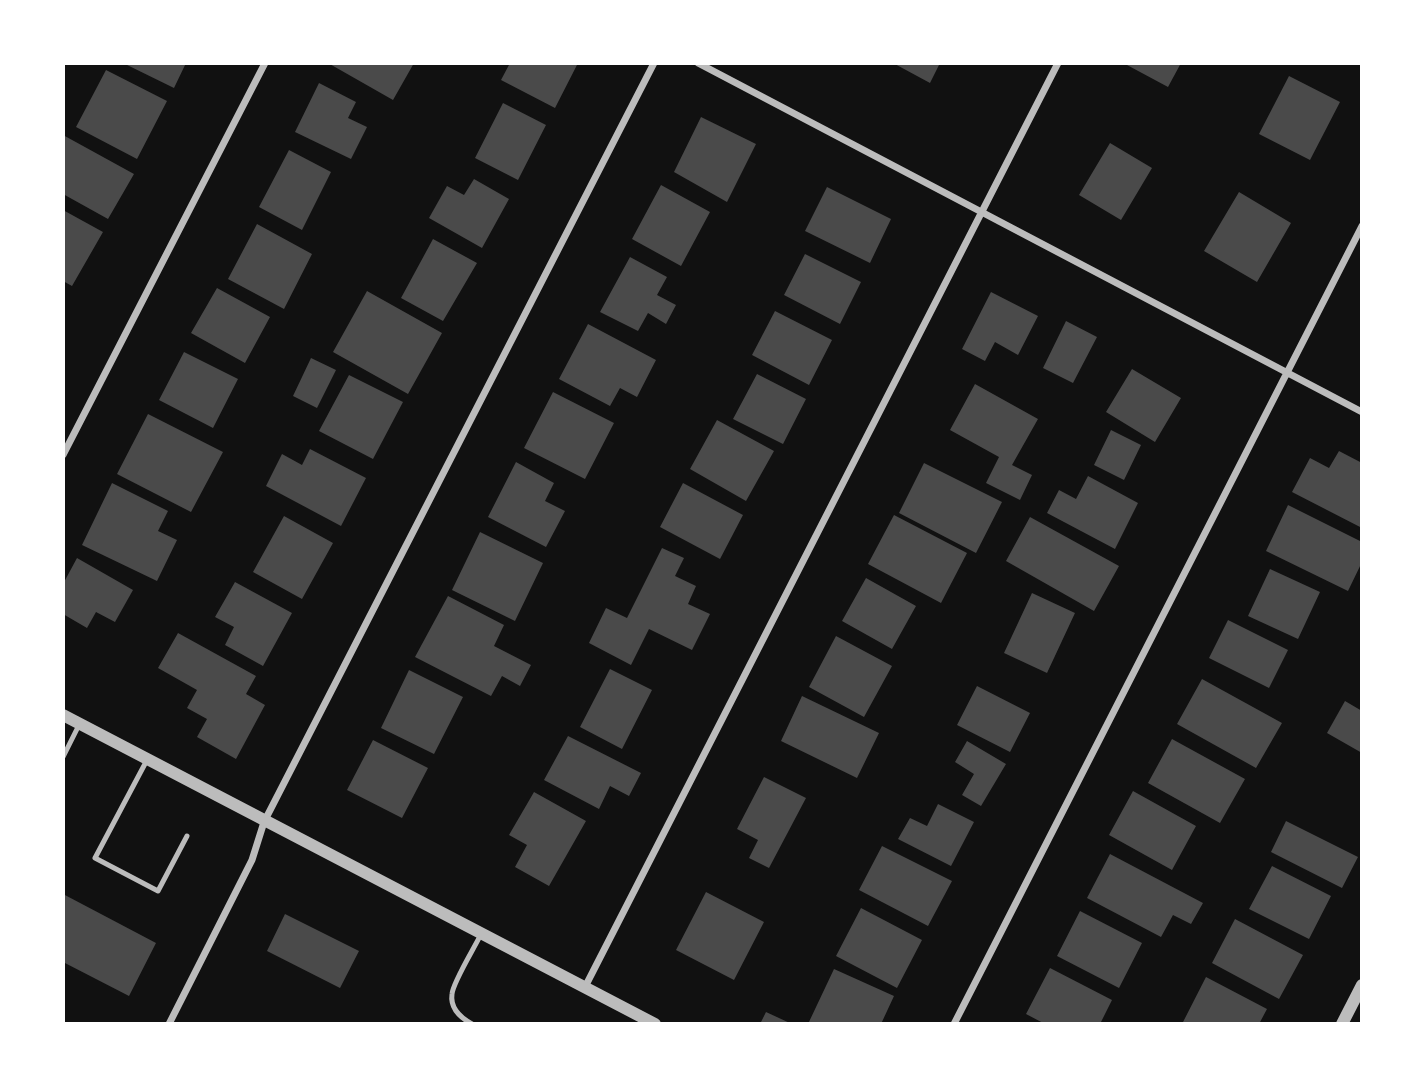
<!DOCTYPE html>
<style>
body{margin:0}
#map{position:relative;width:1425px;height:1087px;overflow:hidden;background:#111;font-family:Montserrat,sans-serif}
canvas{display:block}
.frame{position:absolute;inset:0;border:65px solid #fff;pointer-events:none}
</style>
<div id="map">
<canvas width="1425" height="1087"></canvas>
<div class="frame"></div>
</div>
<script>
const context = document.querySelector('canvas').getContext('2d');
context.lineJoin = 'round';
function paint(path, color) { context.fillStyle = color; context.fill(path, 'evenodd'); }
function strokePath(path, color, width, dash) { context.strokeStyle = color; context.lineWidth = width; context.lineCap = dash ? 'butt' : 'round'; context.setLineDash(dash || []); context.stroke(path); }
paint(new Path2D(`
 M123 63H186L174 88Z
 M328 63H414L393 100Z
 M510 63H578L555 108 501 80Z
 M893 63H940L930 83Z
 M1128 63H1181L1168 87 1127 65Z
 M106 70 167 101 137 159 76 127Z
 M1289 76 1340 102 1310 160 1259 134Z
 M319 83 356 102 348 118 367 127 351 159 295 132Z
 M503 103 546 125 518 180 475 158Z
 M701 117 756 144 727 202 674 172Z
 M63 135 134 174 108 219 63 194Z
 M1110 143 1152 168 1121 220 1079 195Z
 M289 150 331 172 302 230 259 207Z
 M474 179 509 199 482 248 429 218 447 186 464 195Z
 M661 185 710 212 681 266 632 239Z
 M827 187 891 219 870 263 805 231Z
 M1239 192 1291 223 1257 282 1204 251Z
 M63 210 103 232 72 286 63 281Z
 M257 224 312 254 284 309 228 279Z
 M433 239 477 263 443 321 401 298Z
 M805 254 861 282 840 324 784 295Z
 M630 257 667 277 657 295 676 305 666 324 648 313 638 331 600 312Z
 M217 288 270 317 245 363 191 333Z
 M367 291 442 333 408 394 333 352Z
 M991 292 1038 316 1018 355 995 342 985 361 962 349Z
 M775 311 832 340 809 385 752 355Z
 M1066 321 1097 337 1073 383 1043 368Z
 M588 324 656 360 637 397 620 388 610 406 559 379Z
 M184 352 238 379 213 428 159 400Z
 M311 358 336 370 317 408 293 396Z
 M1132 369 1181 398 1155 442 1106 412Z
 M757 374 806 399 783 444 733 419Z
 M349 375 403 402 373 459 319 431Z
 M975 384 1038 419 1012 465 1032 475 1020 500 986 483 999 457 950 430Z
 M553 392 614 423 585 479 524 448Z
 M148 414 223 452 191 512 117 474Z
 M717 420 774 451 746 501 690 469Z
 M1111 430 1141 445 1124 480 1094 465Z
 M310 449 366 478 341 526 266 486 282 454 302 465Z
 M1339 451 1362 463V528L1292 492 1310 458 1329 468Z
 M516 462 554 483 545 501 565 511 546 547 488 517Z
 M924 463 1002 502 976 553 899 513Z
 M1088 476 1138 503 1115 549 1047 513 1059 490 1076 499Z
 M112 483 168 511 158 531 177 540 157 581 82 545Z
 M683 483 743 515 720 559 660 527Z
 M1288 505 1362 542V562L1348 591 1266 551Z
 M894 515 967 553 941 603 868 564Z
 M284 516 333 543 302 599 253 572Z
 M1030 517 1119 566 1094 611 1006 561Z
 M480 532 543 563 515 621 452 590Z
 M662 548 684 558 675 576 696 586 688 604 710 614 692 650 649 629 631 665 589 643 606 608 627 618Z
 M77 558 133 590 115 622 96 612 87 628 63 614V584Z
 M1270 569 1320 592 1298 639 1248 616Z
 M866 578 916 606 892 649 842 621Z
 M235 582 292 613 263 666 225 645 234 627 215 617Z
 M1032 593 1075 613 1047 673 1004 653Z
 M448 596 504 625 494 646 531 665 520 686 502 676 491 696 415 657Z
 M1228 620 1288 650 1269 688 1209 658Z
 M178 633 256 676 246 694 265 705 236 759 197 737 207 719 187 708 197 690 158 668Z
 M836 636 892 666 864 717 809 687Z
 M610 669 652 690 622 749 580 727Z
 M409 670 463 697 434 754 381 728Z
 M1202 679 1282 723 1256 768 1177 724Z
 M977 686 1030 713 1010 752 957 725Z
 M802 696 879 733 857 778 781 741Z
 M1345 701 1362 711V753L1327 733Z
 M568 736 641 773 629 796 610 786 599 809 544 780Z
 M1172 739 1245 779 1220 823 1148 783Z
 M373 740 428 768 402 818 347 790Z
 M967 741 1006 764 981 806 962 795 974 774 955 762Z
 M764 777 806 798 769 868 749 858 758 840 737 829Z
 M1133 791 1196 826 1172 870 1109 835Z
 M534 792 586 821 549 886 515 867 527 845 509 835Z
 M938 804 974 822 951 866 898 839 910 818 927 826Z
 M1286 821 1358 857 1342 888 1271 852Z
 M882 846 952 881 928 926 859 890Z
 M1110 854 1203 903 1191 924 1173 915 1161 937 1087 898Z
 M1272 866 1331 896 1309 939 1249 909Z
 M706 892 764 922 734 980 676 950Z
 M63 894 156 943 129 996 63 962Z
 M861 908 922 940 897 988 836 956Z
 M1080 911 1142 943 1119 988 1057 956Z
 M285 914 359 951 340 988 267 951Z
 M1235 919 1303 955 1279 999 1212 963Z
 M1050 968 1112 1000 1100 1024H1045L1026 1014Z
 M834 969 894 996 881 1024H808Z
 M1206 977 1267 1009 1259 1024H1182Z
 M766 1012 792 1024H760Z`), '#4a4a4a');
strokePath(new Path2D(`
 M63 757 79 725
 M147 760 95 858 158 891 187 836
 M472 1024C461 1018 450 1008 452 994 453 982 475 947 481 934`), '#bcbcbc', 5);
strokePath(new Path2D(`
 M698 63 1362 412
 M63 455 265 63
 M585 987 1058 63
 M169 1024 252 860 264 822 654 63
 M954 1024 1362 226`), '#bcbcbc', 7);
strokePath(new Path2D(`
 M63 715 655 1024
 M1342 1024 1362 985`), '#bcbcbc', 12);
</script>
